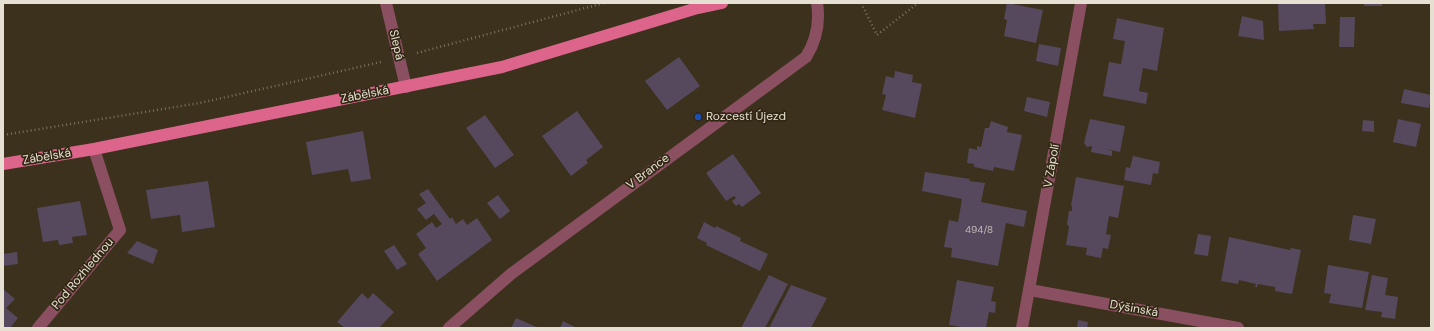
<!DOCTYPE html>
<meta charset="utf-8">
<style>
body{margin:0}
#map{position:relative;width:1434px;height:331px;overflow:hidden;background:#3b311d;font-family:"DM Sans",sans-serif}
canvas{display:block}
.frame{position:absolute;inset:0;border:4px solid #e6e0d3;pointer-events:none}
</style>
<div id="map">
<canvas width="1434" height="331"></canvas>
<div class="frame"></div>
</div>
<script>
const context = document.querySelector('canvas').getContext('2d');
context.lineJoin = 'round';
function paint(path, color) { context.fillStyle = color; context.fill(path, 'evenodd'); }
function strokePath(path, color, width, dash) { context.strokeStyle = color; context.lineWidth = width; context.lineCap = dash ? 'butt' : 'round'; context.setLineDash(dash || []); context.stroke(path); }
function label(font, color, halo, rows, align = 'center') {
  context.font = font + ' "DM Sans",sans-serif'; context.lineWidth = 3.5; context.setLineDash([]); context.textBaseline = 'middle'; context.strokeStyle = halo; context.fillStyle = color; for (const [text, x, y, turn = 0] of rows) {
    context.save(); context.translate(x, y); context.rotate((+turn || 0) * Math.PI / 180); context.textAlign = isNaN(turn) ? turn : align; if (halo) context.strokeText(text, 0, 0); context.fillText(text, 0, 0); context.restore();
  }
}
paint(new Path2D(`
 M1007 3 1043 10 1036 43 1004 36 1007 20 1004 19Z
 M1278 3H1325L1326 24H1313L1314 29 1279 31Z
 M1364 3H1382V6H1364Z
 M1242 16 1263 21 1264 40 1238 36Z
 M1340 17H1355L1354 47H1339Z
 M1117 18 1164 28 1157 71 1143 68 1139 91 1148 93 1146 104 1103 96 1109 62 1121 64 1125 41 1113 39Z
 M1039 44 1061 48 1058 66 1036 61Z
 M679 57 700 86 667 110 645 81Z
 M895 71 913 75 912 82 922 84 915 118 882 110 886 95 882 94 886 76 894 78Z
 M1404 89 1431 95 1429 108 1401 103Z
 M1027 97 1050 102 1047 117 1024 111Z
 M577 111 603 147 586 160 588 163 571 176 542 136Z
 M485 115 514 155 495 168 466 128Z
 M1090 119 1125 126 1120 152 1105 149 1112 151V156L1091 152 1092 146 1087 147 1084 143Z
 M1398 119 1421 124 1416 147 1393 142Z
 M1363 120 1374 121V132L1362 131Z
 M991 121 1008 127 1007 132 1022 135 1014 171 994 167 993 171 974 167V164L967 163 969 148 977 150V146L981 147 985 128H989Z
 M363 131 371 179 351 182 348 169 312 175 306 142Z
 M733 154 761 193 742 207 739 204 736 206 732 201 736 198 734 196 726 201 706 173Z
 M1133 156 1160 162 1158 174 1153 173 1151 185 1124 180 1126 167 1130 168Z
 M925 172 970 179 969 181 985 183 981 202 1027 211 1024 227 1006 223 998 266 951 257 952 248 944 247 949 220 958 222 962 199 922 191Z
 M1076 177 1124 186 1118 218 1109 216 1106 234 1111 235 1108 249 1103 248 1101 258 1086 255 1087 248 1066 245 1069 227 1067 224 1069 211H1072V206H1071Z
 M208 181 215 227 182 232 180 215 151 219 146 190Z
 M428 189 450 219 452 217 456 224 463 219 467 225 477 218 492 240 437 281 418 254 426 248 416 234 432 222 436 228 442 224 434 214 426 220 417 209 426 203 419 194Z
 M498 195 510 211 500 219 487 203Z
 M80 201 87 235 72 237 73 243 59 245 58 240 43 242 37 208Z
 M1353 215 1376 219 1371 244 1349 240Z
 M704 222 715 228 716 226 741 238 740 241 768 254 760 271 706 245 707 243 697 238Z
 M1198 234 1211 236 1208 256 1194 254Z
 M1229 237 1290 250 1291 248 1301 250 1292 294 1275 291V287L1258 284 1257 287H1255L1256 284 1239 280 1238 284 1221 281Z
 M137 241 158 250 153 264 127 253Z
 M394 245 407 264 397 270 384 251Z
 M17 252 18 264 3 266V254Z
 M1328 265 1369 272 1362 308 1329 303 1331 294 1324 293Z
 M769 275 788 284 765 328H741Z
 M1372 275 1388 278 1385 295 1398 297 1395 319 1381 317 1382 312 1365 310Z
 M957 280 994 287 991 301 996 302 995 313 989 312 986 328H967L949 325Z
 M791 285 827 298 811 328H769Z
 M3 289 15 299 6 308 18 318 10 328H3Z
 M362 293 368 299 373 293 394 312 379 328H345L337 322Z
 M516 318 539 328H511Z
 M1078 320 1088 322 1087 328H1077Z
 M563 321 575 327 579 328H560Z`), '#56495d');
strokePath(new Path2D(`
 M861 3 877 35 918 3
 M417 53 604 3
 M3 135 200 103 381 62`), '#7a7260', 2.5, [1, 3]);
strokePath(new Path2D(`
 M386 3 406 87
 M1030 290 1238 328
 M38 328 120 230 94 149
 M449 328 511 274 806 57C816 41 820 22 817 3
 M1022 328 1081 3`), '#8a4f60', 12);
strokePath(new Path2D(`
 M3 164 94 149 502 67 694 9 722 3`), '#dd658c', 12);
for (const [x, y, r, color] of [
 [698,117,4,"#1a4fb4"]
]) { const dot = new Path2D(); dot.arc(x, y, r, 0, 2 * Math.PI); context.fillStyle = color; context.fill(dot); strokePath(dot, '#312713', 1.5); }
label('10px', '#c2bab6', null, [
 ["494/8",979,230]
]);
label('12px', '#e6e0d3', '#312713', [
 ["Slepá",396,45,77],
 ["Zábělská",365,95,-11],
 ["Zábělská",47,157,-9],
 ["V Zápolí",1052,166,-80],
 ["V Brance",648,172,-37],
 ["Pod Rozhlednou",83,274,-50],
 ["Dýšinská",1134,309,10]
]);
label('12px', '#e6e0d3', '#312713', [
 ["Rozcestí Újezd",706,117]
], 'left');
</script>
